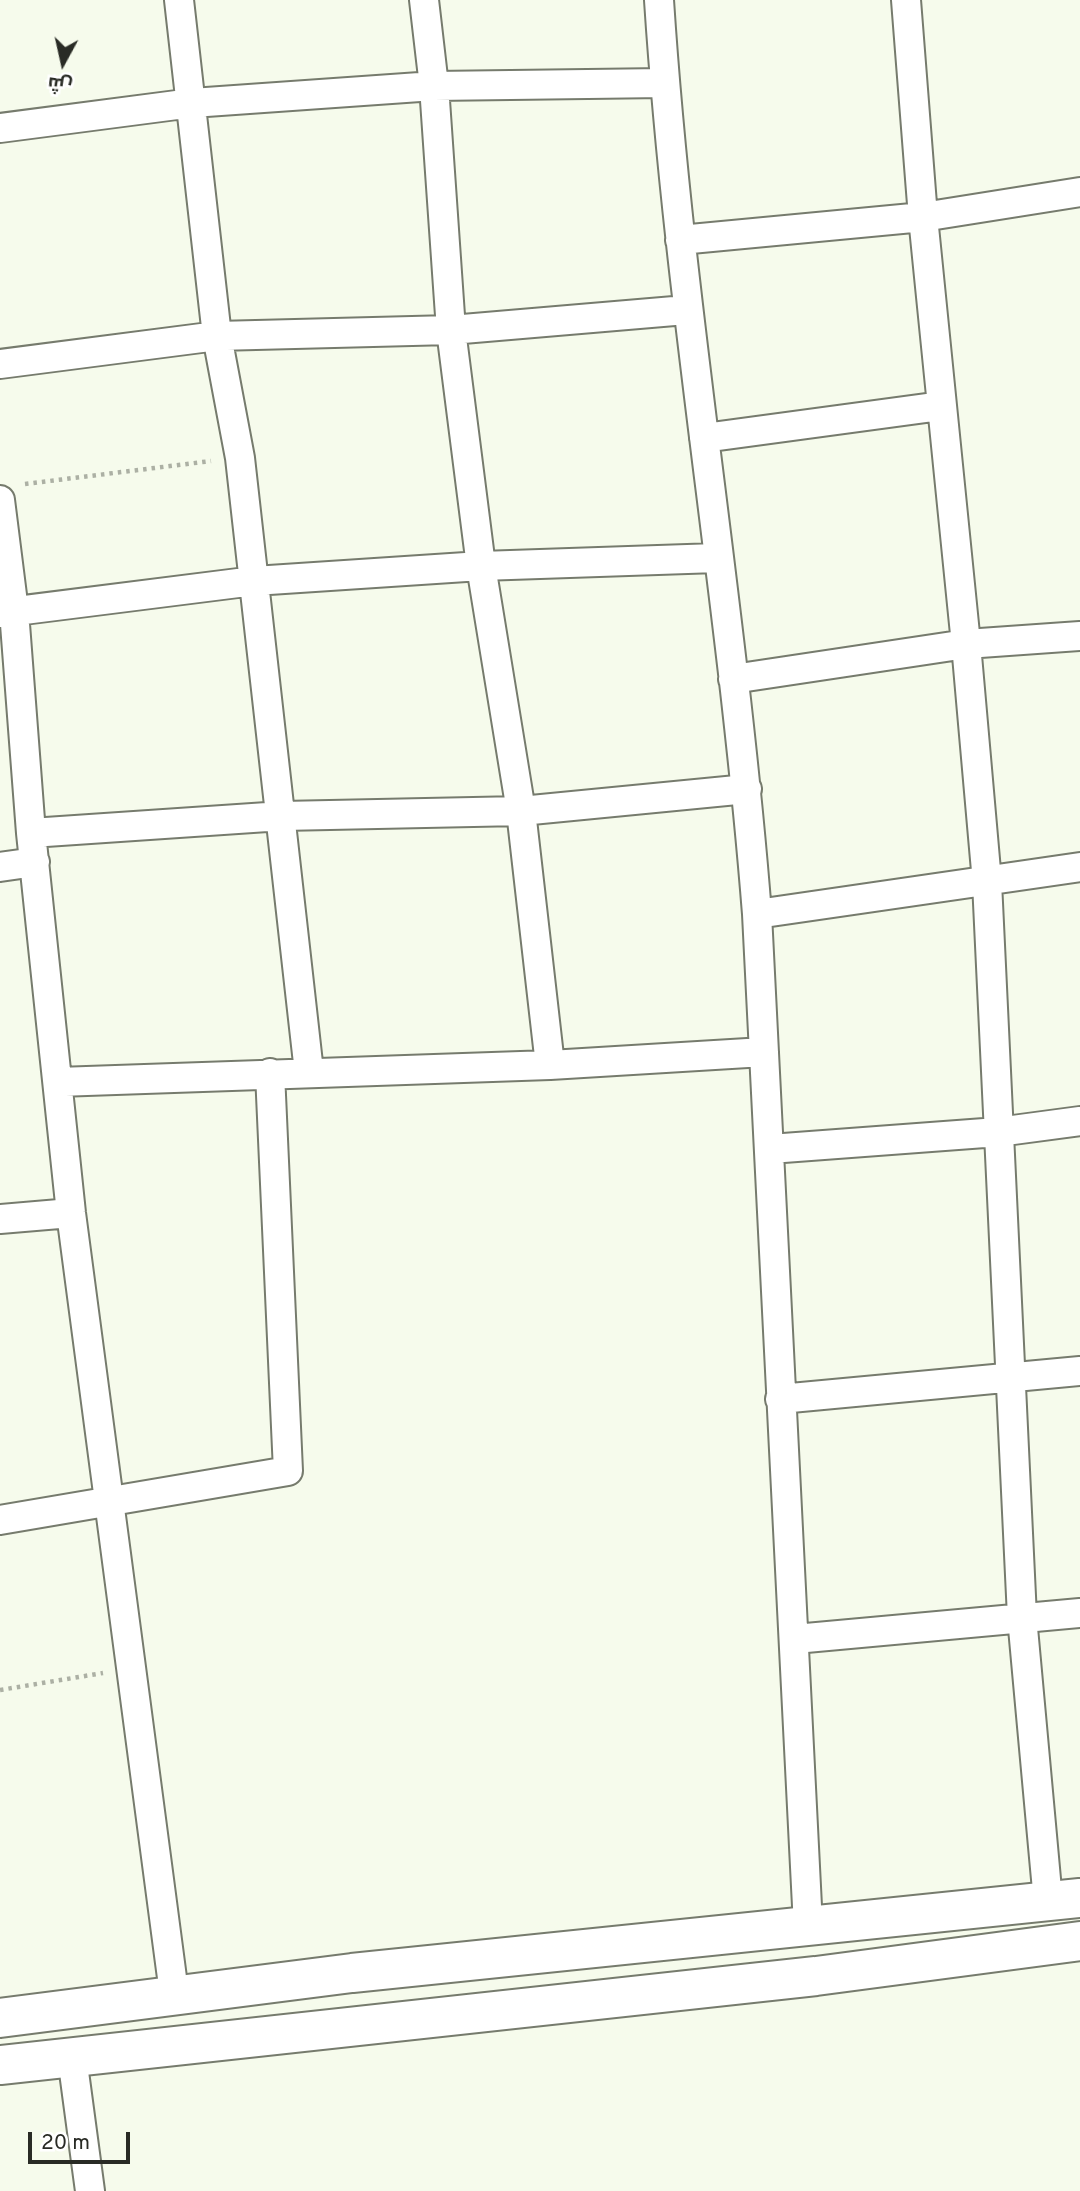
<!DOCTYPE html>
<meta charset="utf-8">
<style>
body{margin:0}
#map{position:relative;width:1080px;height:2191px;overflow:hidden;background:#f6fbec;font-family:Overpass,Cairo,sans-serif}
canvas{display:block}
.north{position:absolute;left:28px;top:28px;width:70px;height:70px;-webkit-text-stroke:5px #fff;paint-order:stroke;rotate:188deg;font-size:19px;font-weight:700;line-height:28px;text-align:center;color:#292b25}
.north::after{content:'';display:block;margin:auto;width:24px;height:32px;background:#292b25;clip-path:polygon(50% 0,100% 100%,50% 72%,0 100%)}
.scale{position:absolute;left:28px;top:2132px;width:102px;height:32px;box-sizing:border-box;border:4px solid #292b25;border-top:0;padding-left:9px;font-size:21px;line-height:24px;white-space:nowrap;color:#292b25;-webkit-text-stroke:5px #fff;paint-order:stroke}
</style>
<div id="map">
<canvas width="1080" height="2191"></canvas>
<div class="north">ش</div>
<div class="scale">20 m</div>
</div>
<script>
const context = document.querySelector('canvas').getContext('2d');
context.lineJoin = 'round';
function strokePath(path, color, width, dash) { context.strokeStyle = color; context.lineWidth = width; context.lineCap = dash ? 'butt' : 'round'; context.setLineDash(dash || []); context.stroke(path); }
const minor = new Path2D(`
 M179 0 217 336 240 458 309 1072
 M424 0 434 86 451 330 481 566 521 811 550 1065
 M659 0C679 306 733 608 757 914L808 1926
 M906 0 923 217 966 644 987 882 1022 1617 1048 1901
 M0 128 192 103 434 86 664 83
 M680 240 923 217 1080 192
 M0 364 217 336 451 330 686 310
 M704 438 941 406
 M0 500 14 611 31 833 71 1213 174 1993
 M0 613 254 581 481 566 717 558
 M733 679 966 644 1080 636
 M31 833 282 816 521 811 747 789
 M0 867 35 862
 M757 914 1080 867
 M58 1082 550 1065 764 1052
 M770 1149 998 1132 1080 1121
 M0 1219 71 1213
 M780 1399 1080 1371
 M0 1520 288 1471 270 1073
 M795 1639 1080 1613
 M72 2057 90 2191`);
const trunk = new Path2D(`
 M0 2018 352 1973 1080 1898
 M0 2065 816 1976 1080 1941`);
strokePath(minor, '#767b6d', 32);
strokePath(trunk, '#767b6d', 42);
strokePath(new Path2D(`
 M25 484 211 461
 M0 1690 103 1673`), '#acb0a4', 4.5, [3.5, 5]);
strokePath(minor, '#fff', 28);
strokePath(trunk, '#fff', 38);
</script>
